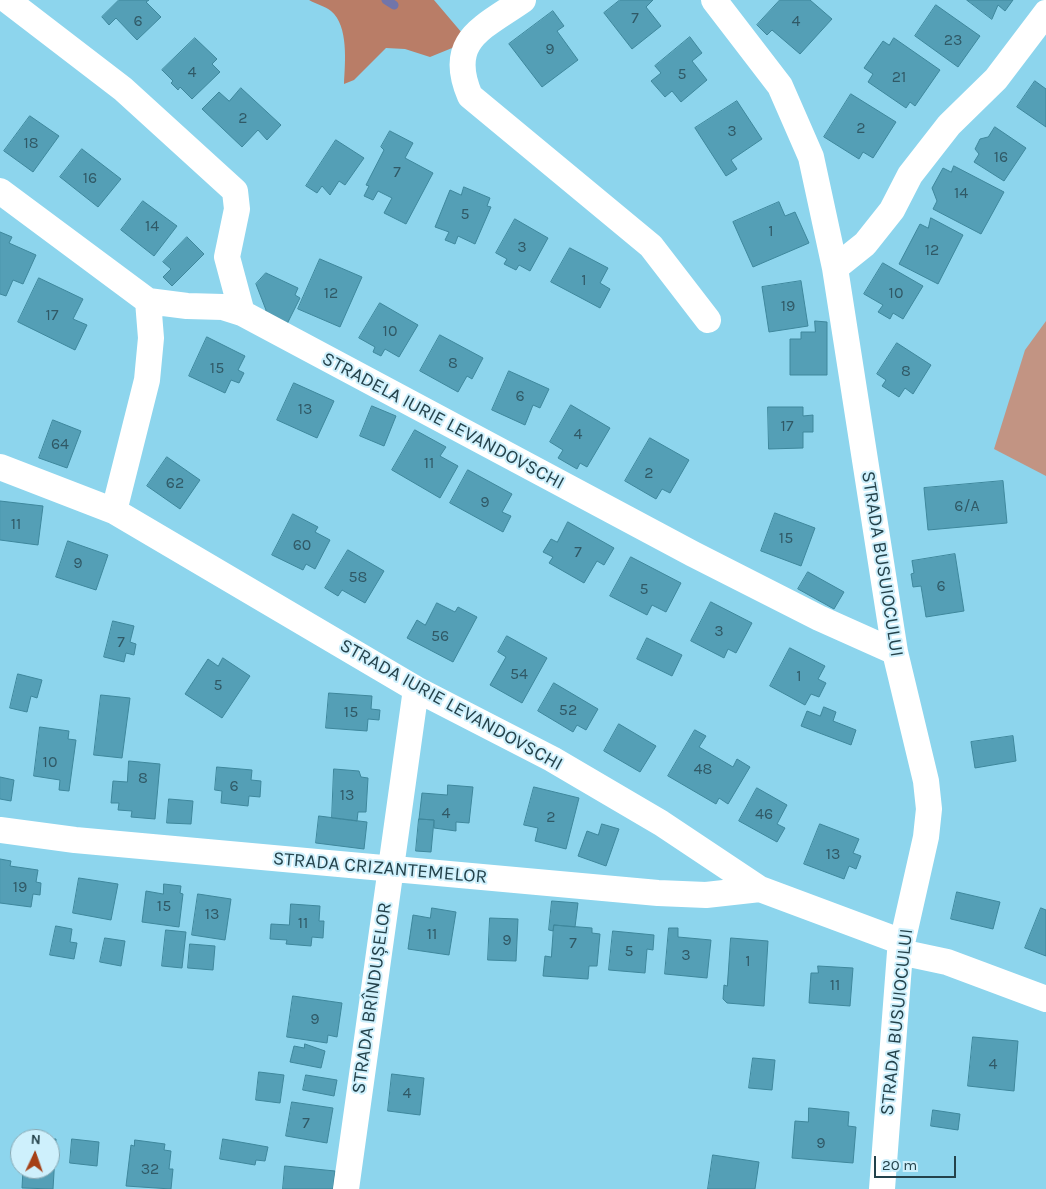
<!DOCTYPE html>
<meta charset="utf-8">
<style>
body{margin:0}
#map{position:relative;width:1046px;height:1189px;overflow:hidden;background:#8dd5ed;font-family:Karla,sans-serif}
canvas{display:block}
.north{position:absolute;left:10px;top:1129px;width:50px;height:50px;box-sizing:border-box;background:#cef0fc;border:1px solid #8aaab5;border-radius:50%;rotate:3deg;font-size:14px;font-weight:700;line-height:20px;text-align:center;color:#24424b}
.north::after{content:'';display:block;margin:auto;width:18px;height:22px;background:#a54016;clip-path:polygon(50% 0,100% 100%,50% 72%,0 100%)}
.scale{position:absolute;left:874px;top:1156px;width:82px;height:22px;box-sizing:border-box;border:2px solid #24424b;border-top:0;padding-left:6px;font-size:15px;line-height:18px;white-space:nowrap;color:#24424b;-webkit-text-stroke:4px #cef0fc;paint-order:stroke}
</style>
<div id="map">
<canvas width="1046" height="1189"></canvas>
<div class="north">N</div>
<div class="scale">20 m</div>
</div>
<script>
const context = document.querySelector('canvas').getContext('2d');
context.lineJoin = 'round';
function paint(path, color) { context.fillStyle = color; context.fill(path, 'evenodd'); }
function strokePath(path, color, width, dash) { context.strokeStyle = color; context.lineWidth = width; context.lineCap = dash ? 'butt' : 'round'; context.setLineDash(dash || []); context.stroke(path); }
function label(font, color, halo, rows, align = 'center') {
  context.font = font + ' Karla,sans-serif'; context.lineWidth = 4; context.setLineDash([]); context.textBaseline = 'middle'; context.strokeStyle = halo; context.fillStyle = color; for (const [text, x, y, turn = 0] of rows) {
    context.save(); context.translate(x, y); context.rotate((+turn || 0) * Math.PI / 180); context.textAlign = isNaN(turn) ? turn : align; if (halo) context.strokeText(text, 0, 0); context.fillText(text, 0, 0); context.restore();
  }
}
paint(new Path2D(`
 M1046 321V476L994 449 1025 350Z`), '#c29483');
paint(new Path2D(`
 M309 0H434L462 33 457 46 430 57 405 49 386 48 354 80 344 84C345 63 349 26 331 11 325 6 316 4 309 0Z`), '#b97d67');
strokePath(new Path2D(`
 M386 0 394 5`), '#7175aa', 9);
const building = new Path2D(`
 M119 0H149L146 2 161 17 137 40 116 18 109 25 102 17Z
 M620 0H653L646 7 661 26 632 49 604 13Z
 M780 0H810L832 19 800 54 772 30 767 35 757 25Z
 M967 0H1013L1005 11 998 5 992 19Z
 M936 5 980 36 958 67 915 36Z
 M553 11 564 26 557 31 578 60 542 87 509 44Z
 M690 37 702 53 692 61 707 80 681 102 672 91 665 97 651 81 661 73 655 66Z
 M195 38 217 59 212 64 220 72 192 99 180 87 178 90 171 83 173 81 162 70Z
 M894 38 940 70 915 106 910 102 906 108 868 82 873 74 864 68 883 41 889 45Z
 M1035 81 1046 89V127L1017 107Z
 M241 88 281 125 267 140 258 130 242 147 202 109 219 92 229 101Z
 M851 94 896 122 873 158 863 152 859 159 824 137Z
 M737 101 762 139 731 160 737 169 726 176 695 128Z
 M30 116 59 136 33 172 4 151Z
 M995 127 1026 148 1004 181 974 162 979 154 975 149 980 139 988 137Z
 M390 131 413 143 405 158 433 173 406 224 384 213 392 198 378 191 373 200 364 196 369 186 366 185 384 150 381 147Z
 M336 140 364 158 345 185 339 181 330 195 322 186 317 193 306 186Z
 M82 149 121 179 98 207 60 177Z
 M954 166 1004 192 981 234 933 209 937 201 932 188 943 168 951 172Z
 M464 187 490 198 487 206 491 207 475 244 458 236 455 244 445 240 449 232 435 227 450 190 461 195Z
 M143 201 177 226 154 256 121 230Z
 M779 202 785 216 795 212 809 243 753 267 733 222Z
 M931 218 963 235 938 284 899 264 920 224 928 228Z
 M515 219 548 238 530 271 519 265 516 270 504 264 507 259 496 253Z
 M0 232 12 237 9 243 36 255 23 284 13 280 6 296 0 294Z
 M187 237 204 254 172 286 163 277 171 269 163 262Z
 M570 248 608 268 600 283 610 289 600 308 551 282Z
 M320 259 362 277 340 327 298 309Z
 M883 263 923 286 903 319 893 313 890 319 878 312 883 305 864 294Z
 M266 273 298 288 295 295 300 298 287 324 265 314 266 310 256 284Z
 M39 278 83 299 73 319 87 325 75 350 18 322Z
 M801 281 808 326 769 332 762 287Z
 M380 303 418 325 399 357 385 349 381 356 373 352 375 347 359 338Z
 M815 321 827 322V375H790V339H801V332H815Z
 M440 335 483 358 472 379 467 376 458 392 420 371Z
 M207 337 245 356 238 370 244 373 239 383 231 380 225 393 189 376Z
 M897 343 931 365 913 394 905 388 899 397 882 386 886 380 877 374Z
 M509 371 549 389 540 408 533 405 525 425 492 410Z
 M294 383 334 401 317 438 277 420Z
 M571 405 610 428 587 467 580 463 577 469 558 458 563 450 550 442Z
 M372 406 396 416 384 446 360 436Z
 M768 407H803V416L813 415V432H803V448L769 449Z
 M53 420 81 431 67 468 39 458Z
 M415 430 446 447 440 456 458 466 440 498 392 470Z
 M650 438 689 460 670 493 662 489 656 499 625 481Z
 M167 457 200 480 180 509 147 486Z
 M468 470 512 494 502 512 511 516 503 532 450 503Z
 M1003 481 1007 523 928 530 924 488Z
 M0 501 43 506 38 545 0 540Z
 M775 513 815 528 801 566 761 551Z
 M293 514 318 527 315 532 330 540 315 569 306 564 303 570 272 555Z
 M568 522 614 548 604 565 597 561 584 583 549 563 553 557 543 552 551 539 557 542Z
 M68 541 108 555 96 590 56 577Z
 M348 550 384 571 365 603 342 590 338 596 325 588Z
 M955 554 964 611 926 617 921 586 913 587 911 574 914 573 912 561Z
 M631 557 681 583 666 612 652 605 647 615 610 596Z
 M808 572 844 592 834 609 798 589Z
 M711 602 752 623 736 653 728 649 724 658 691 641Z
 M437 603 455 612 458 607 477 617 453 662 407 638 417 620 425 625Z
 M113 621 134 626 130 642 136 644 134 655 126 653 124 662 104 657Z
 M507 636 547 658 522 703 490 685 506 657 498 652Z
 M647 638 682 655 672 676 637 659Z
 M790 648 825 666 818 679 826 683 819 697 811 694 805 705 770 686Z
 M223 658 250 676 222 718 185 694 208 659 218 666Z
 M18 674 42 680 37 698 31 696 27 712 10 708Z
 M554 683 598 709 586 730 577 725 573 732 538 711Z
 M329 693 372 696 371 709 380 710 379 720 368 719 367 731 326 728Z
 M101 695 130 698 122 758 94 755Z
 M824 707 836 712 833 721 856 730 851 745 801 726 807 711 820 716Z
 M619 724 656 746 640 772 604 751Z
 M40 727 69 731 68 739 76 740 69 791 59 790 60 780 34 776Z
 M695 730 706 736 699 747 733 767 737 759 750 767 728 804 719 798 716 804 668 776Z
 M1013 736 1016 761 975 768 971 742Z
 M129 761 160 764 155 819 131 817 132 811 118 810 119 803H111L113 781 127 782Z
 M217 767 252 770 251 780 261 781 260 797 249 796 248 806 221 803 222 791 215 790Z
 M334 769 359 771 361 777 368 778 366 812H358L357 821 332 818Z
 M0 777 14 780 11 801 0 799Z
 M448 785 473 787 469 823 456 822V831L434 828V820L419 819 422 793 447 795Z
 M534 787 579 798 566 849 535 841 538 828 524 825Z
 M757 788 787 805 777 824 785 828 777 842 739 821Z
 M169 799 193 801 191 824 167 823Z
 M319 816 367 822 364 849 316 843Z
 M419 819 434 820 431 852 416 851Z
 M602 824 619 829 606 866 578 856 587 831 598 835Z
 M820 824 859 839 853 853 861 856 856 869 849 866 844 879 804 864Z
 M0 859 11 861 10 866 38 870 36 882 41 883 40 895 33 894 31 907 0 903Z
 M79 878 118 884 111 920 73 913Z
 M164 884 181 886 180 893 183 894 179 927 142 922 146 891 163 894Z
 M957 892 1000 902 993 929 951 919Z
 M198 894 231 899 225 940 192 935Z
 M552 901 578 903 575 927 554 925 553 931 549 930Z
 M291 904 320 906 319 921H324L323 938 312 937 311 946 286 944 287 940 270 939 271 924 289 925Z
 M432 908 456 912 449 955 408 949 413 915 430 918Z
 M1041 908 1046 910V956L1025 948Z
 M490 918 518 919 516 961 488 960Z
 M554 925 592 928V933L600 934 597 966H589L588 979 543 976 545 956 551 957Z
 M56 926 72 929 70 942 77 943 74 959 50 955Z
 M669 928H678V937L711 940 707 978 665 974Z
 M166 930 186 932 182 968 162 966Z
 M613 931 654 935 653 950 647 949 645 973 609 970Z
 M105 938 125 941 121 966 100 962Z
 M731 938 768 941 764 1006 727 1003 723 999 724 985 727 986Z
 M190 944 215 946 213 970 188 968Z
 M818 966 853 968 850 1006 809 1003 811 973H818Z
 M293 996 342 1003 337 1037 328 1035 327 1043 287 1037Z
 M973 1037 1018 1041 1014 1091 968 1086Z
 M305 1044 325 1051 321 1068 290 1062 294 1046 304 1048Z
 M753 1058 775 1060 772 1090 749 1088Z
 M259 1072 284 1075 280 1103 256 1100Z
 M392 1074 424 1078 420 1115 388 1111Z
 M306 1075 337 1080 334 1096 303 1090Z
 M292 1102 333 1108 327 1143 286 1136Z
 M809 1108 849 1112 848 1126 856 1127 853 1163 792 1158 795 1121 808 1122Z
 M933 1110 960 1114 958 1130 931 1126Z
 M50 1139H56L53 1189 22 1188 23 1169H50Z
 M72 1139 99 1142 97 1166 70 1163Z
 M223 1139 268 1147 265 1161 256 1160 255 1165 220 1159Z
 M135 1140 165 1144 164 1150 171 1151 169 1169H173L171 1189 126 1186 131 1145 134 1146Z
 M713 1155 759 1162 755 1189H708Z
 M285 1166 335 1171 333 1189H283Z`);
paint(building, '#549fb6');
strokePath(building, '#3e879c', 1);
strokePath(new Path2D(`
 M7 0 123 89 235 191 237 209 227 257 242 313
 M523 0C483 28 446 40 470 96L651 246 708 320
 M714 0 780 86 811 157 835 268 895 652 926 781 929 809 926 837 900 952 882 1189
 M0 191 148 301 187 306 223 307 242 313 693 554 819 618 895 652
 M835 268 865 244 892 210 910 175 949 125 996 79 1046 13
 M0 467 114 511 416 689 552 759 661 823 760 889 902 942
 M114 511 147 380 151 338 148 301
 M0 830 75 840 658 893 706 895 760 889
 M900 952 947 962 1046 999
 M346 1189 416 689`), '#fff', 26);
label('16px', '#305966', null, [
 ["7",635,18],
 ["6",138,21],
 ["4",796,21],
 ["23",953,40],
 ["9",550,49],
 ["4",192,72],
 ["5",682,74],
 ["21",899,77],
 ["2",243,118],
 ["2",861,128],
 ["3",732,131],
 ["18",31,143],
 ["16",1001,157],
 ["7",397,172],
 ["16",90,178],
 ["14",961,193],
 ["5",465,214],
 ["14",152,226],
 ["1",771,231],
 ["3",522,247],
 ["12",932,250],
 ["1",584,280],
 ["12",331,293],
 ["10",896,293],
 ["19",788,306],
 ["17",52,315],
 ["10",390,331],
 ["8",453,363],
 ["15",217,368],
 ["8",906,371],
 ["6",520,396],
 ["13",305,409],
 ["17",787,426],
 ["4",578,434],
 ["64",60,444],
 ["11",429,463],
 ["2",649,473],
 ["62",175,483],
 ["9",485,502],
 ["6/A",967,506],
 ["11",16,524],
 ["15",786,538],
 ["60",302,545],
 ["7",578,552],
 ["9",78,563],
 ["58",358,577],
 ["6",941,586],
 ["5",644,589],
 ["3",719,631],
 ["56",440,636],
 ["7",121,642],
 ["54",519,674],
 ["1",799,676],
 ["5",218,685],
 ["52",568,710],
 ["15",351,712],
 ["10",50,762],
 ["48",703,769],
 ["8",143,778],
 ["6",234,786],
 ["13",347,795],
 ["4",446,813],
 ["46",764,814],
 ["2",551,817],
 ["13",833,854],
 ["19",20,887],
 ["15",164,906],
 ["13",212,914],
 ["11",303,923],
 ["11",432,934],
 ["9",507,940],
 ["7",573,943],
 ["5",629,951],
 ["3",686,955],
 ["1",748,961],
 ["11",835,985],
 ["9",315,1019],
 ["4",993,1064],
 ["4",407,1093],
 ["7",306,1123],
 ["9",821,1143],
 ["32",150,1169]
]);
label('19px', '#24424b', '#cef0fc', [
 ["STRADELA IURIE LEVANDOVSCHI",443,421,28],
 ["STRADA BUSUIOCULUI",882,564,81],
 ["STRADA IURIE LEVANDOVSCHI",451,705,29],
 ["STRADA CRIZANTEMELOR",380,868,5],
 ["STRADA BRÎNDUȘELOR",372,998,-82],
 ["STRADA BUSUIOCULUI",897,1022,-84]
]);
</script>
